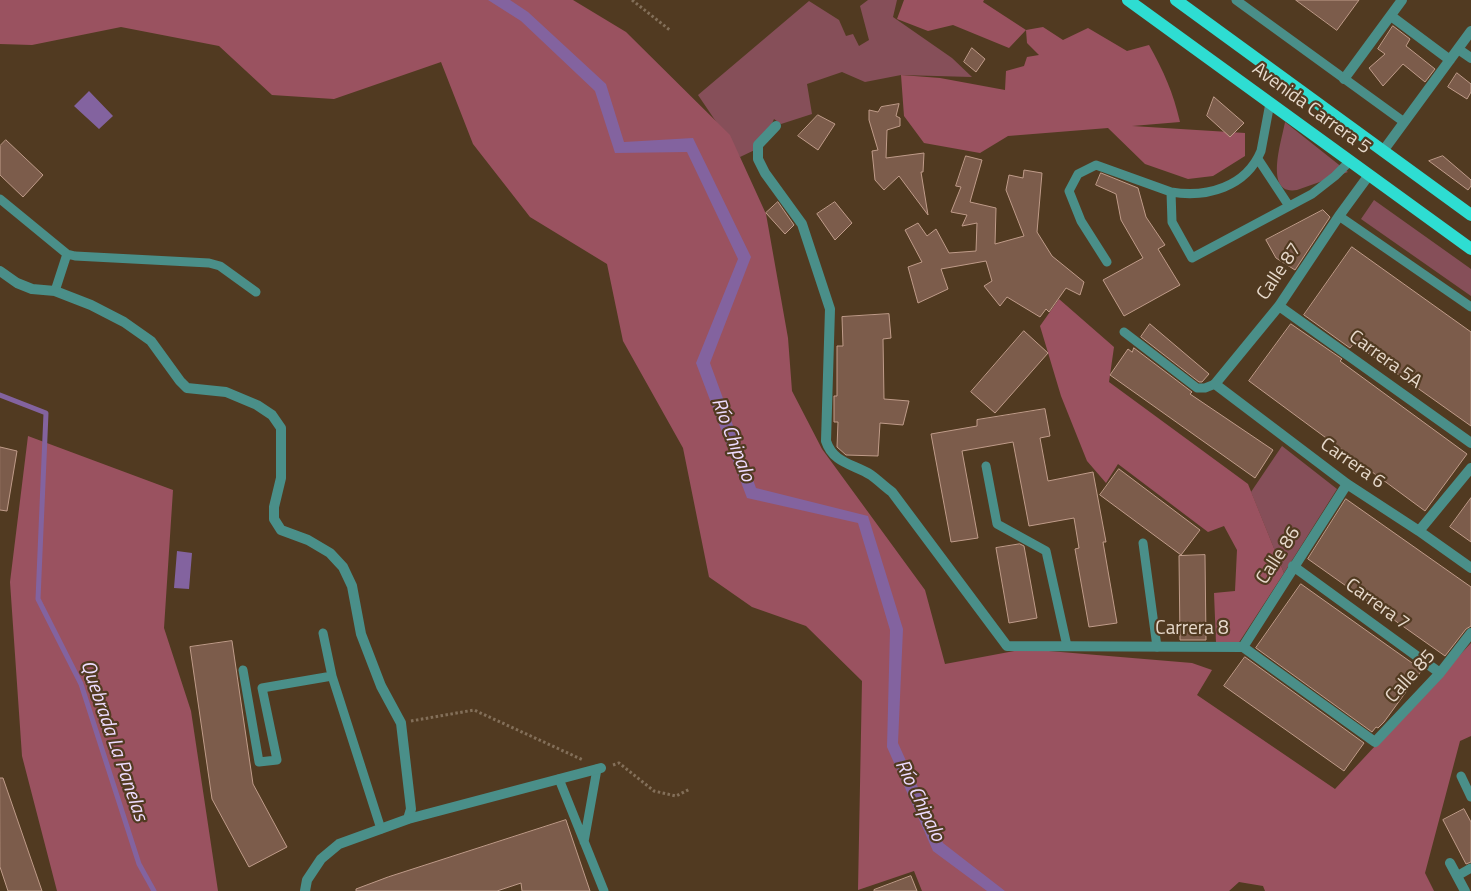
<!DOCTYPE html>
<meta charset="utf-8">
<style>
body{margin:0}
canvas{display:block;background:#513a21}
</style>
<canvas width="1471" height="891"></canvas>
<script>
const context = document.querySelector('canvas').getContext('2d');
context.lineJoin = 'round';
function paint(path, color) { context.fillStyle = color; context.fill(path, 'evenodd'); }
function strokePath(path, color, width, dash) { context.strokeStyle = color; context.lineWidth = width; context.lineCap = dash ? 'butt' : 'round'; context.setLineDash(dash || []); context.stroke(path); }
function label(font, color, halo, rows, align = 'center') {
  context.font = font + ' "Titillium Web",sans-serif'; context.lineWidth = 4.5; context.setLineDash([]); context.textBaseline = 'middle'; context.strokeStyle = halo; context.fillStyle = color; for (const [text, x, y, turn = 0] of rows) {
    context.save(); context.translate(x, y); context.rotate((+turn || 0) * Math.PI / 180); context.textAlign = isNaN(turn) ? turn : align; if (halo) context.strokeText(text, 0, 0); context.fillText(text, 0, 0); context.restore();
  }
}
paint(new Path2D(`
 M868 0H897L893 17 952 58 972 77 901 75 865 82 842 72 807 84 812 114 781 124 774 119 761 147 740 157 698 95 809 1 839 20 846 36 853 34 859 46 869 40 860 6Z
 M1285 122 1348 172 1297 190C1263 196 1282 140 1285 122Z
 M1374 200 1471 269V296L1361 219Z
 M1282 446 1337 489 1284 573 1251 492Z`), '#864f59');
paint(new Path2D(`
 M0 0H573L626 32 730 135 766 214 788 338 792 391 822 449 925 590 945 664 1025 649 1192 663 1212 670 1197 695 1335 789 1471 643V736L1460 741 1425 873 1434 891H1265L1263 886 1239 882 1229 891H922L914 871 858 890 862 681 806 626 752 607 709 577 683 448 623 341 607 264 530 217 473 144 441 62 334 99 272 95 219 46 121 27 32 45 0 44Z
 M904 0H984L983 2 1026 30 1043 27 1063 40 1088 28 1127 51 1149 45C1164 72 1173 92 1180 122L1132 126 1245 133V156L1213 176 1188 179 1145 164 1108 128 1008 136 980 153 924 143 904 116 901 75 940 78 1005 90 1006 71 1024 66 1027 57 1039 55 1027 43 1026 30 1009 48 953 25 928 31 897 19Z
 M1059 299 1114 347 1109 382 1248 484 1284 573 1238 644 1216 643 1214 593 1235 591 1237 550 1224 526 1208 532 1118 464 1106 483 1087 461 1061 396 1040 326Z
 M28 436 173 490 164 628 191 711 218 891H57L22 756 10 582Z`), '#9a5260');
paint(new Path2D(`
 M488 0H510L528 12 606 84 624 142 693 138 751 257 710 363 756 488 868 516 903 629 898 743 943 843 1005 891H987L933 851 887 747 890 630 858 523 747 498 696 363 738 259 687 152 615 153 595 91 521 21Z
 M89 91 113 116 99 129 74 106Z
 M177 551 192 553 189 589 174 588Z`), '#83639f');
strokePath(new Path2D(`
 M0 395 46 413 38 599 81 684 139 864 154 891`), '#83639f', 5);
const building = new Path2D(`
 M1296 0H1359L1337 30Z
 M1393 26 1410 39 1406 46 1435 69 1425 82 1403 64 1383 86 1369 68 1385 54 1378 49Z
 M972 48 985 59 976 72 964 62Z
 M1457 73 1471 84V92L1467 99 1448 87Z
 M1214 97 1244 123 1230 137 1207 116Z
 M899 104 896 116 900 118V126L887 130 886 158 924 153 923 172H921L928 215 899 176 884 190 875 180 872 151 878 150 869 120V110L878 112 881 107Z
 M818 115 835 124 818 150 798 136Z
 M6 140 43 175 23 197 0 175V146Z
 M966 156 982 160 970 202 996 208 995 244 1024 236 1006 190 1009 175 1023 178 1024 170 1042 173 1037 232 1052 256 1084 282 1080 295 1066 288 1049 312 1046 309 1040 317 1007 297 1000 306 984 286 992 281 986 261 941 269 948 289 918 303 908 267 922 262 905 230 918 223 927 236 936 229 949 253 976 251 977 223 962 226 967 215 951 212 961 187 956 186Z
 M1443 156 1471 180V186L1468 190 1429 161Z
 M1101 173 1138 188 1146 217 1165 245 1158 249 1180 285 1124 316 1103 280 1143 258 1121 220 1116 194 1096 185Z
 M778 202 794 225 785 234 766 213Z
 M835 202 852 223 835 240 817 214Z
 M1323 210 1330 217 1295 270 1276 258 1266 240Z
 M1352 247 1471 332V426L1354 343 1350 348 1304 315Z
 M889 314 891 338 883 339 884 399 909 401 903 425 880 423 878 456 846 455 837 447 838 422H834V396H837V346H843L842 317Z
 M1150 324 1209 374 1202 382H1199L1141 337Z
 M1291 324 1342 359 1340 361 1467 454 1425 511 1249 381Z
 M1024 331 1048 353 995 413 971 392Z
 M1134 348 1192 392 1190 394 1273 450 1255 478 1110 375 1128 349 1132 352Z
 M1045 409 1050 436 1040 438 1048 481 1093 472 1106 542H1103L1117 623 1089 627 1075 549 1079 548 1074 518 1029 526 1013 442 962 451 978 538 951 542 931 434 977 426V420Z
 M0 447 17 451 7 511 0 510Z
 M1119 469 1200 530 1181 555 1100 495Z
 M1471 498V542L1450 527Z
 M1346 499 1471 587V626L1466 629 1445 656 1308 559Z
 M1020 544 1024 546 1037 618 1009 623 996 548Z
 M1205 555 1206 640H1180L1179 556Z
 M1301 584 1422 670 1384 722 1378 728 1376 727 1372 732 1256 648Z
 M232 641 253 784 287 847 249 867 212 799 190 647Z
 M1245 657 1364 743 1344 771 1224 686Z
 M0 778H3L42 891H8L0 867Z
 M1464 809 1471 822V862L1466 864 1443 820Z
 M566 820 590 891H522L521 883 497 891H356V889L388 877Z
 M911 876 917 891H874V890Z`);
paint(building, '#7c5c4b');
strokePath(building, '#bf9b89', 1);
strokePath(new Path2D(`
 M632 0 671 31
 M411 721 474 710 583 760
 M613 765 619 763 654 791 676 796 690 789`), '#836f59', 3, [2.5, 2.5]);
strokePath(new Path2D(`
 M1236 0 1404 122
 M1258 159 1289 206
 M1171 192 1172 222 1192 258 1312 194 1335 176 1350 161
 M0 199 67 254 75 256 209 263 220 266 256 292
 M1339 216 1471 307
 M1107 262 1081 221 1069 191 1078 174 1096 165 1171 192C1207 198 1246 187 1261 151L1270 103
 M55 291 67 254
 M1124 332 1197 388H1205L1215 384
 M986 466 997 524 1046 551 1067 646
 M1143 543 1157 647
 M323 633 332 676
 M243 670 259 762 277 760 262 688 332 676 381 829
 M1461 776 1471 797
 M559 779 604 891
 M584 842 597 769
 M1457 876 1471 868`), '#4a8f89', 9);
strokePath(new Path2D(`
 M1391 16 1450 60
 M1458 49 1471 58
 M1344 79 1402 0
 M776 126 758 145V159L765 173 802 224 830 309 826 441C833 463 853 464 871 475 878 480 885 487 892 492L1007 646 1243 647 1375 742 1440 673 1471 633
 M1383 151 1471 31
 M1369 175 1339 216 1279 306 1215 384 1347 484 1419 531 1471 568
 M0 271 17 283 32 289 55 291 91 305 124 322 151 341 180 381 187 388 226 392 257 405 272 415 281 428V478L274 507V519L281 530 308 540 330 553 343 567 352 586 361 634 381 686 401 723 411 809 408 819
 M1279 306 1471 443
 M1419 531 1471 468
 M1293 566 1440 673
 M1243 647 1347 484
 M1450 863 1465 891
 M305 891 307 880 321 859 339 844 408 819 601 768`), '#4a8f89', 10);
strokePath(new Path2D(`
 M1128 0 1471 249
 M1176 0 1471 215`), '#2eddd2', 12);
label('19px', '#e7d9cb', '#513a21', [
 ["Avenida Carrera 5",1311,109,36],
 ["Calle 87",1280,272,-56],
 ["Carrera 5A",1385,360,36],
 ["Carrera 6",1352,464,35],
 ["Calle 86",1279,556,-57],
 ["Carrera 7",1377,605,36],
 ["Carrera 8",1192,629],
 ["Calle 85",1411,677,-48]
]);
label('italic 20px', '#eedcff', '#513a21', [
 ["Río Chipalo",732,440,69],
 ["Quebrada La Panelas",113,741,71],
 ["Río Chipalo",919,801,64]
]);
</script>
